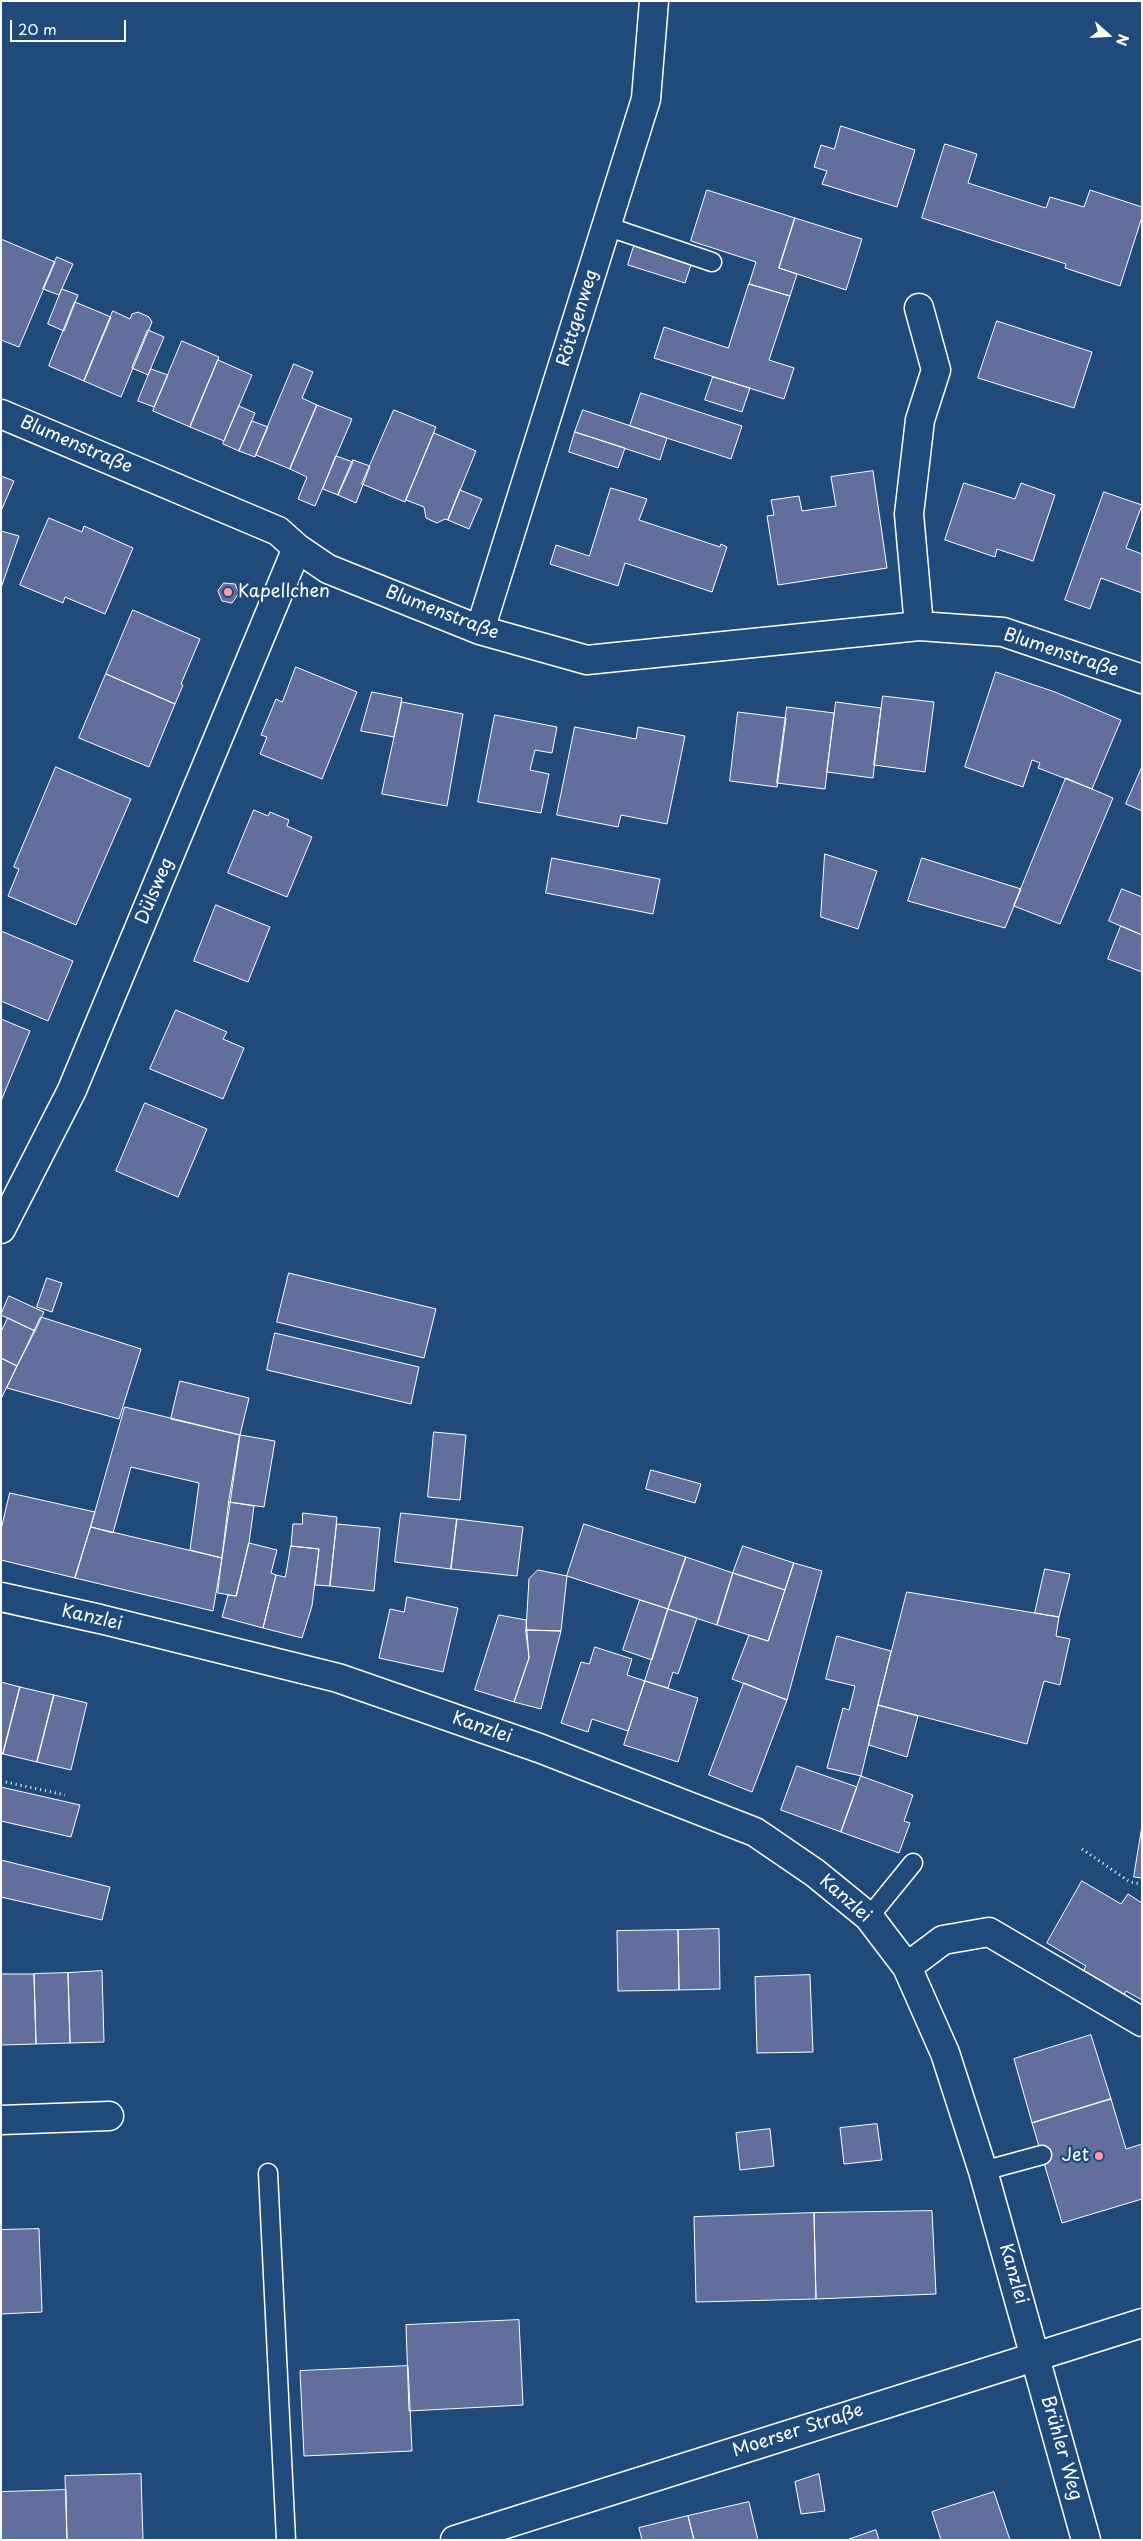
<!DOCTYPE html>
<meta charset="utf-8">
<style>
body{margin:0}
#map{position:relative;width:1143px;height:2541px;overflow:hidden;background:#1f4a7a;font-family:"Playpen Sans",sans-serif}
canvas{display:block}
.frame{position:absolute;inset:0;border:2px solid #fff;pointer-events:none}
.north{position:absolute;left:1083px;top:10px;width:50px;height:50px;-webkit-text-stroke:4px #1f4a7a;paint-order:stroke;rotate:109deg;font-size:14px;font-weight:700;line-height:20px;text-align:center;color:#fff}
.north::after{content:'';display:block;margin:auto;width:18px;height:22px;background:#fff;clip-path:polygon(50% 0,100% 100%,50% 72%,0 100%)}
.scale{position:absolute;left:10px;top:20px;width:116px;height:22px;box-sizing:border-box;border:2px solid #fff;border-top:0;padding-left:6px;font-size:15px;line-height:18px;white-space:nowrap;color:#fff;-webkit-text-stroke:4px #1f4a7a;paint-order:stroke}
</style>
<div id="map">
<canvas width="1143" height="2541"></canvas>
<div class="frame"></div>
<div class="north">N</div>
<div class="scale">20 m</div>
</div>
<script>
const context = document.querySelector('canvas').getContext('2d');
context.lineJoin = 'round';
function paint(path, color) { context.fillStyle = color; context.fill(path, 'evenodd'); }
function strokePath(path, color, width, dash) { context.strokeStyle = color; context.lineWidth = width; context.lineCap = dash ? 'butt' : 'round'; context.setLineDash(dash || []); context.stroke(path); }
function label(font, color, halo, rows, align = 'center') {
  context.font = font + ' "Playpen Sans",sans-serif'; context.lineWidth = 4.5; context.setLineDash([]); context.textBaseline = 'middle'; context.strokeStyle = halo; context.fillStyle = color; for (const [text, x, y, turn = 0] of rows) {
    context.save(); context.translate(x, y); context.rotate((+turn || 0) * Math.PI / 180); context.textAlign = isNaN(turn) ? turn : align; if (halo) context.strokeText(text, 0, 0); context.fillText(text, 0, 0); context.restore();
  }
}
const building = new Path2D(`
 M841 126 915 150 897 207 822 184 827 171 814 167 821 145 834 149Z
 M945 144 977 154 968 183 1046 208 1050 197 1084 207 1090 190 1142 207V217L1120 286 1065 268 1066 264 922 218Z
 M707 190 795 218 779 268 797 274 790 296 749 284 756 262 691 241Z
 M795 218 862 239 846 290 779 268Z
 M1 239 55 262 19 347 1 340Z
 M634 246 691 265 685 283 628 265Z
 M57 257 73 264 59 295 43 289Z
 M749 284 790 296 769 360 794 368 784 399 654 358 664 327 728 348Z
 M62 289 78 295 64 331 48 324Z
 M75 302 111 317 84 381 49 366Z
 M113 311 130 319 132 314 138 312 149 317 152 322 121 397 84 381Z
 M997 321 1092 352 1074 408 978 378Z
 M148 330 164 337 148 375 132 368Z
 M182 341 219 357 190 427 153 411Z
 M218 360 252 375 224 441 190 427Z
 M294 364 313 372 302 398 317 405 290 469 256 455Z
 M151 369 168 375 154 407 138 401Z
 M713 377 750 388 742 412 705 400Z
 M641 393 742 426 731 459 630 426Z
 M317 405 352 419 315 506 298 499 307 477 290 469Z
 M239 406 255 413 239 451 223 444Z
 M394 410 436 427 405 502 362 484Z
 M583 410 667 438 660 460 575 432Z
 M252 421 268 427 255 457 239 451Z
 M575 432 625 448 618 468 569 452Z
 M434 433 476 451 448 520 445 519 437 523 426 518 424 507 406 500Z
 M336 456 353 462 338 495 323 489Z
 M353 460 370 466 356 503 338 495Z
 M873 471 887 568 778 585 767 516 774 515 771 500 799 496 802 511 836 506 831 477Z
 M1 476 14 481 1 511Z
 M964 483 1015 499 1021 483 1055 495 1033 561 997 549 995 557 945 540Z
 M611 488 647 499 639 520 720 547 721 544 727 547 712 592 625 563 618 586 550 564 556 545 589 556Z
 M460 490 482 499 469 529 448 520Z
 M1104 492 1142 505 1126 548 1142 554V593L1101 578 1090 609 1065 600Z
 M49 518 82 532 84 526 133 548 105 614 65 597 63 603 20 585Z
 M1 531 19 536 1 588Z
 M224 583 235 584 239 593 232 603 222 601 218 591Z
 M133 610 200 639 181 684 183 685 175 704 106 674Z
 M296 667 357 692 322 779 260 754 267 737 261 735 276 699 282 702Z
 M996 672 1055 692 1121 720 1092 789 1038 768 1040 763 1032 760 1023 787 965 767Z
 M106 674 175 704 149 767 79 738Z
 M372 692 402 698 394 737 361 731Z
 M883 696 934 702 925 772 874 765Z
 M402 702 463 714 447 806 382 794Z
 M836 702 881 708 873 778 827 772Z
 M787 707 834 713 825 789 777 783Z
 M738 712 786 718 777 787 730 781Z
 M495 715 557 727 552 753 535 750 530 770 549 774 541 813 478 802Z
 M575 727 636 739 638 727 685 736 667 824 621 815 618 827 557 815Z
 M56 767 131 799 76 925 8 896 19 869 14 867Z
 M1142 767V811L1126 804Z
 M1066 778 1113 798 1060 924 1014 906Z
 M254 810 268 816 270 812 289 820 287 826 312 837 287 897 228 873Z
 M825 854 877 871 858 929 821 917Z
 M552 858 660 879 653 914 546 893Z
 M922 858 1021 889 1005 928 908 901Z
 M1122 889 1142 897V935L1109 921Z
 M216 905 270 927 248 982 194 961Z
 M1121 926 1142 935V972L1108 959Z
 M1 931 73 961 48 1021 1 1001Z
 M176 1010 227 1032 223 1039 244 1048 223 1099 150 1069Z
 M1 1019 30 1031 1 1101Z
 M145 1103 207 1129 178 1197 116 1171Z
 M289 1273 436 1309 424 1358 277 1322Z
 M47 1278 62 1283 52 1312 37 1307Z
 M9 1296 44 1312 35 1331 1 1315Z
 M41 1317 141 1349 119 1419 7 1388Z
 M8 1318 35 1331 17 1366 1 1358V1332Z
 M275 1333 419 1367 411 1404 267 1370Z
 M1 1358 17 1366 1 1399Z
 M180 1381 249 1398 240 1435 171 1419Z
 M125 1407 240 1435 222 1558 190 1550 199 1483 131 1467 113 1533 91 1527Z
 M434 1432 466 1435 460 1500 428 1497Z
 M240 1435 275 1441 264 1507 229 1502Z
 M651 1470 701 1484 695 1503 646 1489Z
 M10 1493 95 1512 75 1578 1 1560V1530Z
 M229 1502 254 1506 249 1543 236 1596 218 1593Z
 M303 1513 337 1517 330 1586 315 1585 319 1549 291 1546 293 1524H302Z
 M401 1513 457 1519 451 1569 395 1562Z
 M457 1519 523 1527 517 1576 451 1569Z
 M337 1524 380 1528 374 1591 330 1586Z
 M584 1524 686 1557 668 1609 567 1576Z
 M91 1527 222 1558 213 1611 75 1578Z
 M249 1543 277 1550 271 1573 276 1575 263 1628 222 1617 228 1595 236 1596Z
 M291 1546 319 1549 312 1606 302 1638 263 1628 276 1575 285 1577Z
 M743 1546 794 1563 785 1590 733 1573Z
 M686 1557 733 1573 717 1625 668 1609Z
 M794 1563 822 1571 787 1700 732 1679 749 1635 768 1641Z
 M1045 1569 1070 1574 1059 1617 1035 1613Z
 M538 1570 567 1576 561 1631 526 1630 529 1579Z
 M733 1573 785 1590 768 1641 717 1625Z
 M907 1592 1059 1617 1056 1636 1070 1639 1060 1685 1044 1681 1027 1744 878 1705Z
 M407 1597 458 1608 443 1672 379 1658 390 1609 404 1612Z
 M640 1600 668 1609 652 1660 623 1650Z
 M668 1609 697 1618 678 1674 673 1672 668 1688 645 1681Z
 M499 1615 526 1620 529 1658 514 1702 475 1690Z
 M526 1630 561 1631 541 1709 514 1702 529 1658Z
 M837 1636 891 1651 861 1776 827 1768 843 1708 849 1710 855 1686 826 1679Z
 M595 1647 632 1659 627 1675 645 1681 628 1731 592 1719 588 1732 561 1723 581 1662 589 1664Z
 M645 1681 698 1698 678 1762 624 1745Z
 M1 1682 20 1687 3 1754 1 1753Z
 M744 1683 787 1700 752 1792 709 1775Z
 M20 1687 54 1695 37 1762 3 1754Z
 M54 1695 87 1703 71 1770 37 1762Z
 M878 1705 918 1716 907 1757 869 1745Z
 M797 1766 857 1787 841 1832 781 1810Z
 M861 1776 913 1795 904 1821 910 1823 899 1853 841 1832Z
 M1 1787 80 1805 71 1837 1 1821Z
 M1142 1826V1878L1134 1877Z
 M1 1860 110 1887 102 1920 1 1897Z
 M1082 1881 1121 1904 1128 1894 1142 1903V2000L1126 1991 1124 1995 1083 1971 1086 1966 1047 1943Z
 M719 1929 720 1989 679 1990 678 1930Z
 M678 1930 679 1990 618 1991 617 1931Z
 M102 1971 104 2042 70 2043 68 1973Z
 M68 1973 70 2043 36 2044 34 1974Z
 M1 1974H34L36 2044 2 2045Z
 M810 1975 813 2052 757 2053 755 1977Z
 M1091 2035 1111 2099 1032 2123 1014 2059Z
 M1111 2099 1126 2149 1142 2144V2199L1062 2223 1032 2123Z
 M877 2124 882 2160 844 2164 840 2128Z
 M770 2129 774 2166 740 2170 736 2133Z
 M932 2211 936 2294 816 2299 814 2213Z
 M814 2213 816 2299 696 2302 694 2217Z
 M39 2229 42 2312 1 2314V2230Z
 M519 2320 523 2405 409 2411 406 2325Z
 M408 2366 412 2451 304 2456 300 2371Z
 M141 2474 143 2540H67L65 2476Z
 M819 2474 825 2511 801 2514 795 2482Z
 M66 2490 67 2540H1V2492Z
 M994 2492 1010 2540H941L932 2512Z
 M749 2502 758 2540H694L688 2516Z
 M688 2516 694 2540H642L639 2528Z
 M876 2530 879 2540H847Z`);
paint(building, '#626f9d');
strokePath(building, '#fff', 1);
const service = new Path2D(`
 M606 226 712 262
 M869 1917 913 1863
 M983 2171 1042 2155
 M268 2173 286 2540`);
const minor = new Path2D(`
 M1 414 278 531 297 548 328 569 480 630 587 660 919 626 1003 632 1142 679
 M919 626 909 514 920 420 936 370 919 308
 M480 630 646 99 654 1
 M1 1229 72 1090 297 548
 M1 1597 100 1619 338 1678 539 1748 755 1832 815 1873 869 1917 907 1967 945 2053 983 2171 1086 2540
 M907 1967 943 1940 989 1932 1142 2022
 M1 2120 109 2116`);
const secondary = new Path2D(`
 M455 2540 1142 2323`);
strokePath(service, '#fff', 21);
strokePath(minor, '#fff', 31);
strokePath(secondary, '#fff', 31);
strokePath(new Path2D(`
 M1 1781 65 1795
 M1082 1849 1130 1882 1142 1884`), '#fff', 3, [1, 4]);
strokePath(service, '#1f4a7a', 18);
strokePath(minor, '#1f4a7a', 28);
strokePath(secondary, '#1f4a7a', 28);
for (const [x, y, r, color] of [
 [228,592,5,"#ff9aa2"],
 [1099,2156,5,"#ff9aa2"]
]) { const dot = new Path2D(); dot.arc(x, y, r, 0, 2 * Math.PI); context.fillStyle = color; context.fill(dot); strokePath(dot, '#1f4a7a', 2); }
label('18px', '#fff', '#1f4a7a', [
 ["Röttgenweg",578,318,-73],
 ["Blumenstraße",76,445,23],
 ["Blumenstraße",442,613,21],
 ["Blumenstraße",1061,653,18],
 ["Dülsweg",155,891,-67],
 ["Kanzlei",92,1618,13],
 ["Kanzlei",482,1728,19],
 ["Kanzlei",845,1899,41],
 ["Kanzlei",1013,2274,74],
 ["Moerser Straße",798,2431,-18],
 ["Brühler Weg",1061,2448,74]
]);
label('18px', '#fff', '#1f4a7a', [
 ["Kapellchen",238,592],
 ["Jet",1089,2156,"right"]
], 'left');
</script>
